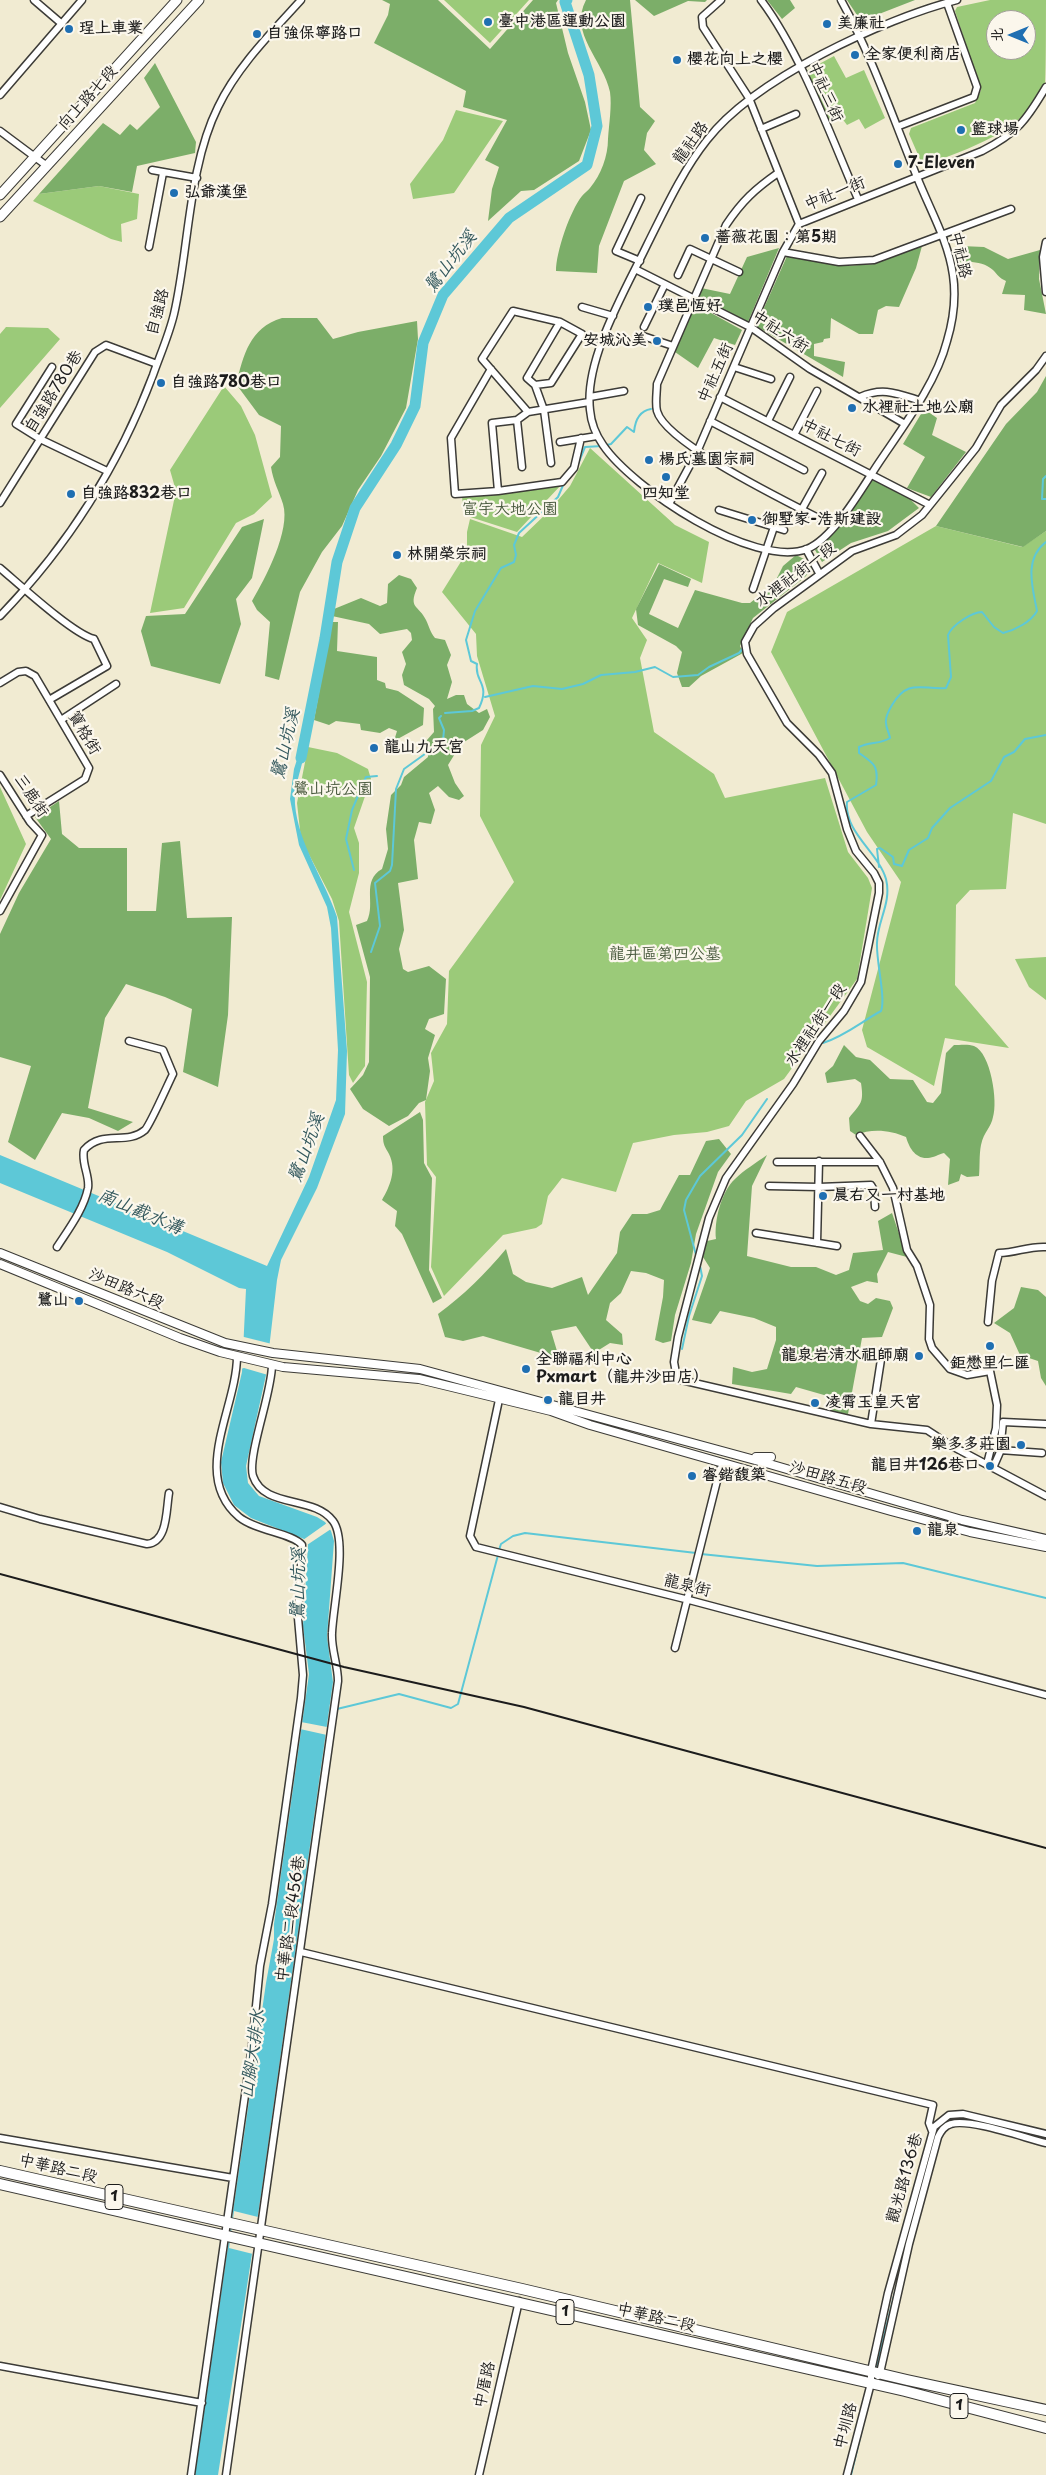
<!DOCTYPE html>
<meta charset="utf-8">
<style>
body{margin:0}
#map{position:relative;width:1046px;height:2475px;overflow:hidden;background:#f1ebd2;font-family:"Playpen Sans","LXGW WenKai TC",sans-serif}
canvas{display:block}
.north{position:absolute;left:986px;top:10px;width:50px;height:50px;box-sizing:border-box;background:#fbf7ec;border:1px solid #a29f99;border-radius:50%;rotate:270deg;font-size:14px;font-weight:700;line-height:20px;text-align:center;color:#1c1c1c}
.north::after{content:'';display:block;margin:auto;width:18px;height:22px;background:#1f6fb2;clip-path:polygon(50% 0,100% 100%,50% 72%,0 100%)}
</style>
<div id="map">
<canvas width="1046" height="2475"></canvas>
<div class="north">北</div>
</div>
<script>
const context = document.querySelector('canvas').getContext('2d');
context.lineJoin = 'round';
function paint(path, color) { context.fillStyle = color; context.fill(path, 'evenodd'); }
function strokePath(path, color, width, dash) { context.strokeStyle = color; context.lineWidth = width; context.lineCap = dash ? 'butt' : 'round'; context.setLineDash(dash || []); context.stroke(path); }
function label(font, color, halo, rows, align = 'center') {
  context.font = font + ' "Playpen Sans","LXGW WenKai TC",sans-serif'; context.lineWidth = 4.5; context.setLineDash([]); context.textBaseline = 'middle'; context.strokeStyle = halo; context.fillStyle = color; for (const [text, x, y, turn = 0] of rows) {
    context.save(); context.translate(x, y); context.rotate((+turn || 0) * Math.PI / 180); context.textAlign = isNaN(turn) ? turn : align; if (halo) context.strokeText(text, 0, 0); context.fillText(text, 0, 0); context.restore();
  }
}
paint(new Path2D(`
 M444 0H529L490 43Z
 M990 0H1046C1046 14 1046 77 1045 85 1023 133 969 148 923 166L909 134 911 128 975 103 981 90 955 11 957 7ZM996 20H1026V50H996Z
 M834 56 846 78 864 70 885 118 865 129 859 119 847 125 841 117 829 122 806 71Z
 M456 110 503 121 454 193 413 199 410 184 443 140Z
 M99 186 139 194 137 219 121 224 122 242 111 239 33 201 39 194Z
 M6 327 48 328 60 339 0 408V334Z
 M224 386 241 406 255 435 272 497 254 514 236 523 184 608 150 613 176 491 170 470Z
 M590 448 675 525 709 542 702 583 658 563 632 618 647 640 640 658 654 732 714 774 725 798 825 778 848 852 868 878 872 888 857 979 784 1079 746 1101 729 1126 707 1132 674 1135 633 1143 616 1192 562 1178 548 1196 542 1224 536 1228 503 1235 444 1296 431 1267 436 1177 427 1165 425 1102 434 1081 431 1053 447 1024 449 971 514 882 480 816 481 745 495 716 477 656 476 634 442 592 467 552V532L470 519 522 537 548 512 570 486Z
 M561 485 517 532 464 515 462 497Z
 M936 526 1022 547 1046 531V824L1013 813 1006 889 970 890 956 905 955 985 1009 1048 945 1038 934 1086 867 1047 862 1030 901 882 867 832 771 652 787 612Z
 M308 747 337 753 368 769 371 779 354 828 359 843V873L349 912 367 982 365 1066 353 1083 349 1075 339 921 332 899 301 839 297 803Z
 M0 787 26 844 0 900Z
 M1046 957V1000L1029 987 1015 959Z`), '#9bca79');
paint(new Path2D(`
 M382 0H438L490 49 533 0H558L556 3 568 53 585 102 591 130 579 161 534 190 521 191 488 221 492 189 499 167 485 160 507 120 463 107 466 91 374 43 388 15 390 4Z
 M586 0H630L640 107 655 121 647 133 644 150 656 164 624 181 599 246 597 273 556 271C556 252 570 211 582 196 584 193 588 191 590 188 601 175 608 156 608 139 609 124 612 106 610 92 604 61 568 33 586 0Z
 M635 0H707L705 2 688 1 654 16Z
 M767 0H790L795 8 782 19Z
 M847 0H915L861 21Z
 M155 63 196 142 195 153 137 166 132 192 99 186 39 194 103 123 120 135 130 124 137 130 160 107 144 78Z
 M922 246 916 268 899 307 886 306 878 310 873 334H859L831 318 830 338 824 339 823 342 814 344V356L845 362 843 377 756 326 787 256 845 266 874 264Z
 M961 246 984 247 1008 259 1040 250 1039 279 1046 314 1024 310 1025 295 1002 294 1006 281C999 278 998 275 993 270 983 261 969 261 957 263L955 252Z
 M779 248 748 322 698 296 701 288 730 294 747 257Z
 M693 303 742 330 735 345 714 338 698 368 675 352Z
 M282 318H317L333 339 358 332 417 321 418 339 406 408 381 456 358 490 342 526 322 552 300 592 279 680 265 676 270 622 257 610 252 601C265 579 291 530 283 504 279 491 273 481 271 467L280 457 281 426 259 415 236 384C244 355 249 328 282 318Z
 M1046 376V531L1023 547 936 526 1006 424 1037 392Z
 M924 409 937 418 932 435 966 452 931 497 907 488 925 457 903 444Z
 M874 478 909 498 919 508 888 531 851 543 822 562 815 550 839 524Z
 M264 519 252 578 236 599 241 624 220 684 151 666 141 631 146 616 185 614 242 527Z
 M796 555 804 559 812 569 805 577 753 618 740 646 743 653 701 676 689 687H682L677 673 682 652 676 646 638 625 636 609 659 564 691 579 688 587 664 579 649 614 678 628 695 590 742 603H750L774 584 783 566Z
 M399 575 411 579 417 588C408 609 419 605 426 620 429 626 430 632 435 638L445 640 451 655 447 665 452 682 447 699 456 695H464L467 704 479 713 487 709 490 717 483 730 461 744 448 765 455 783 464 796 459 800 449 797 438 786 429 793 435 810 431 824 419 822 414 840 418 879 398 883 404 930 399 949 403 969 408 972 429 966 446 979 444 1014 429 1019 425 1029 435 1035 428 1058 430 1071 426 1100 419 1103 408 1116 389 1126 363 1109 350 1089 363 1075 369 1062 370 977 356 925 367 921C376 903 361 881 382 869L388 849 386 829 391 795 401 785 404 777 428 757 427 740 434 732 433 709 435 706 429 699 404 685 402 675 406 664 402 652 412 640 411 633 407 629 380 634 369 624 332 616 334 609 361 598 380 606 387 603 388 584Z
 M332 622H338L337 651 377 657V680L385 683 386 688 398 691 424 708 423 725 394 741 397 731 389 728 380 733 361 730 360 724 336 721 329 725 314 720Z
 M59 801 62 834 79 848H127V911H156L162 843 180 841 187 918 232 917 228 1015 218 1087 183 1072 192 1009 165 997 126 984 105 1018 88 1108 133 1122 118 1131 89 1118 62 1113 35 1160 8 1142 31 1066 0 1057V934L19 893 51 839 35 817Z
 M844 1045 856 1057 870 1060 890 1079 913 1080 927 1102 933 1103 941 1093 946 1053 954 1045C960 1045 969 1044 974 1046 991 1053 998 1102 993 1117 991 1128 984 1131 981 1145 979 1155 980 1166 979 1176L967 1177 961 1174 959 1181 948 1185 950 1159 944 1153C939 1154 933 1158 928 1158 915 1159 909 1147 906 1137 891 1130 871 1128 856 1135L850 1131 849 1118C861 1103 864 1103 861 1083L855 1079 827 1083 825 1073 833 1066Z
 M420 1112 423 1120 424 1163 432 1178 429 1270 442 1298 433 1303 402 1234 395 1226 397 1211 382 1200C390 1186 397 1170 389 1154 385 1147 383 1145 383 1136Z
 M719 1139 731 1154 718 1172 696 1234 691 1263 675 1315 671 1341 663 1343 655 1340 663 1297 664 1280 646 1273 631 1271 621 1293 610 1303 606 1320 622 1334 623 1345 610 1343 594 1353 576 1326 551 1331 557 1351 565 1361 559 1362 551 1356 483 1336 463 1341 445 1337 438 1314C464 1295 485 1274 506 1249L513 1274 526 1282 552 1288 582 1277 588 1295 617 1253 620 1232 632 1214H647L660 1210 679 1175H690L706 1141Z
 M767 1155 752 1186 747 1256 791 1267H816L836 1275 849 1270 853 1253 883 1250 878 1221 892 1213 907 1257 888 1252 877 1274 878 1283 867 1281 851 1287 860 1301 868 1304 876 1298 890 1301 893 1308 882 1337 862 1338 848 1414 829 1412 831 1397 796 1387 791 1394 732 1384 733 1367 752 1372 767 1369 776 1340V1327L754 1318 720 1311 711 1324 692 1320 710 1268 703 1257 707 1241 716 1239C714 1221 721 1192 735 1179 744 1170 756 1163 767 1155Z
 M1021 1287 1038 1290 1046 1297V1386L1041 1378 1038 1361 1020 1355 1010 1333 994 1323 1014 1308Z`), '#7cae69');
paint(new Path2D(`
 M305 743C305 764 293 784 295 804 298 844 325 880 337 917L347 1051 345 1114 317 1188 281 1260 277 1280 266 1375 246 1466 248 1483 259 1496 317 1517 325 1522 331 1531 334 1541 327 1637 333 1682 261 2195 218 2475H195L266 1983 274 1939V1924L309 1674 303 1626 308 1545 304 1539 251 1518 234 1505 223 1483 221 1462 242 1372 246 1289 239 1288 167 1252 0 1183V1155L267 1266 309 1177 336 1100 338 1050 331 928 327 907 299 845 290 799 294 769 300 750Z`), '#5dc8d7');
paint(new Path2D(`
 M240 1336 272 1344 268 1375 244 1368 240 1369Z
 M327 1523 331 1529 307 1545 303 1540Z
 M301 1722 327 1727V1735L300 1729Z
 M234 2211 258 2217 253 2254 229 2248Z`), '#f1ebd2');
strokePath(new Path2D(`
 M607 445 611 444 627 427 634 432C635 421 639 411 651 409
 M578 464 585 447 602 446
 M1046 476 1043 479 1042 499H1046
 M485 697 533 686 562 689 583 684 601 675 635 672 655 667 673 677 698 675 709 667 739 653 744 647
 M445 713 472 711 479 708C491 683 474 682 477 664L471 661 466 640 475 611 501 568 514 562 516 555 514 545 519 533 558 497 564 483
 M879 867 877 849 880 848 893 857 894 864 902 866 909 850 928 838 932 828 950 808 991 781 1004 757 1014 752 1025 739 1046 735
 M354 870 346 839 352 810 366 777 377 776
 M371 952 380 926 375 883 390 871 392 865 396 789 404 769 443 741 444 730 439 718 441 716
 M823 1043C845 1036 861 1022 881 1011 886 998 876 961 877 943 877 921 892 903 886 879 878 852 844 832 847 802L876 785C879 765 873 763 859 753V747C869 742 881 744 890 738 889 732 886 728 886 723 885 717 889 710 892 705 908 678 922 690 946 688L951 677 948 635C952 625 972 612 982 612L994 627 1003 633C1015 630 1031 622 1037 611 1033 589 1023 559 1046 542
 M696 1255 684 1210 686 1200 700 1176 742 1135 767 1099
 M682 1349 689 1316 702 1276 700 1266
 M499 1550 501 1544 513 1536 525 1533 696 1553
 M701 1554 817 1566 903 1563 1046 1598
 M337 1709 399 1694 451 1708 458 1704 498 1555
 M909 2232 914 2210
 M876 2368 899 2276
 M851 2475 865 2417`), '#5dc8d7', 2);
strokePath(new Path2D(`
 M301 758 325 638 337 562 355 508 396 445 415 406 423 343 443 295 509 218 587 165 597 126 589 75 565 2 567 0`), '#5dc8d7', 11);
const minor = new Path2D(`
 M34 0 62 24
 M721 0 702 17 703 27 749 98 799 224 982 151C1017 133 1026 121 1046 87
 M761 0C801 53 831 137 858 199
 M841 0C872 56 893 118 917 177 930 210 948 240 953 275 956 296 953 321 947 341 936 384 902 428 878 464 862 488 834 538 807 549 753 569 632 488 603 445 596 435 591 422 590 410 584 359 626 289 648 243 665 209 683 170 707 140 754 79 883 19 957 0
 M0 95 82 0
 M899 126 974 97 977 87 947 3
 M761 129 796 114
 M0 131 47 166
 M152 170 197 178
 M778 173C755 189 742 201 726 225L657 384C657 392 655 403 657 411 666 445 800 508 834 526
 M1046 242 1043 257 1046 292
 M149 247 163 173
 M783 252 839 262 874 260 1011 209
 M640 261 616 251 641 198
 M635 269 752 328 810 369 905 424
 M678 275 690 249 739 272
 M582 307 613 316
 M644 327 665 284
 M643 336 673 346
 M1046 356 1036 370 1001 405 976 448 922 515 896 535 852 551 774 608 754 626 745 642 747 654 787 723 819 755 832 773 847 829 856 851 874 873 879 883V893L861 982 844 1011 819 1041 793 1084 726 1178 709 1218 678 1337 674 1362 677 1379 871 1424 927 1430 950 1445 1046 1496
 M52 367 16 424 40 439 107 471
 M734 367 771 379
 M491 369 451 438 455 494 498 491 562 482 574 468 581 438
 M535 385 544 410 551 463
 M535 385 527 378 560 322
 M590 397 624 391
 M720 397 930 505
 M860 397C882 387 896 393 918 400
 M528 412 482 359 513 311 560 322 582 334 551 383 535 385
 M517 420 522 467
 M710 421 804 470
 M768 421 790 377
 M794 435 817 391
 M560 442 597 436
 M498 491 492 423 517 420 528 412 589 402
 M0 503 95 352 106 345 157 364
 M669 504 697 452 783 252 799 224
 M802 509 822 473
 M719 510 784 530
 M806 549 819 573
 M0 568C19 584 73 634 94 639L107 666 49 700
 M753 589 774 527
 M0 616C67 547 119 465 153 375 160 355 169 335 174 314 189 250 188 167 218 107 237 67 271 33 301 0
 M0 683 18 672 26 671 35 676 89 768 85 779 26 816
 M61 720 116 684
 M0 775 30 822 42 835 0 911
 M860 1136 880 1162 893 1188 907 1250 917 1266 930 1305 929 1339 932 1348 950 1369 967 1375 990 1371 997 1405 996 1428 987 1464
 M777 1162H880
 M769 1186 819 1187 871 1185 874 1190 875 1207
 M756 1233 837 1246
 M817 1243 819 1161
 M57 1247C68 1230 84 1209 88 1188 90 1176 81 1163 84 1150 103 1129 126 1146 145 1130 150 1125 168 1084 173 1074L163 1050 129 1041
 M988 1322 992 1281 999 1253C1017 1253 1027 1246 1046 1247
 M500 1395 470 1536 476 1547 689 1600 1046 1695
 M871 1424 882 1353
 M1000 1450 1042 1453
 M993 1468 1000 1452 1003 1422 1046 1424
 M0 1507 40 1519 147 1544C168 1542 166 1510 169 1493
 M675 1648 720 1469
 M301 1952 933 2105 929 2123 932 2131
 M0 2138 233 2178
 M0 2366 202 2403
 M878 2376 880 2373 909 2244 938 2137C941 2131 944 2126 951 2124 969 2118 1025 2138 1046 2143
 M191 2475 252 2046 260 1966 272 1904 301 1698 303 1675 298 1618 302 1545C292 1533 256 1531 239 1517 190 1475 237 1408 237 1356
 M226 2475 338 1681C338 1665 331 1649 332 1633 333 1606 348 1541 333 1521 314 1495 264 1509 253 1476 247 1456 272 1393 272 1365
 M479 2475 519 2301
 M847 2475 871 2383V2371L888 2293 934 2127 949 2115 963 2114 1046 2134`);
const tertiary = new Path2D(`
 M0 1253 225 1343 273 1353 420 1369 766 1463 962 1520 1046 1539
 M0 1264 180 1338 220 1352 283 1367 419 1379 551 1411 590 1425 891 1511 970 1532 1046 1547
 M756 1457H771`);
const secondary = new Path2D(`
 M0 195 177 0
 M0 217 199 0`);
const primary = new Path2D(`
 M0 2171 522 2289 907 2380 1046 2410
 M0 2184 905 2391 1046 2428`);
strokePath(minor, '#3c3b37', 9);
strokePath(tertiary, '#3c3b37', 10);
strokePath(secondary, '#3c3b37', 11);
strokePath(primary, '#3c3b37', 12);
strokePath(minor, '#fff', 6);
strokePath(tertiary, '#fff', 8);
strokePath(secondary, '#fff', 9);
strokePath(primary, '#fff', 10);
strokePath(new Path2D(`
 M0 1574 344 1667 524 1707 1046 1848`), '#1c1c1c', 2);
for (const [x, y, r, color] of [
 [488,22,5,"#1f6fb2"],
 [827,24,5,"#1f6fb2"],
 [69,29,5,"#1f6fb2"],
 [257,34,5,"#1f6fb2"],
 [855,55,5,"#1f6fb2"],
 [677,60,5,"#1f6fb2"],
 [961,130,5,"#1f6fb2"],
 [898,164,5,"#1f6fb2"],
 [174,193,5,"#1f6fb2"],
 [705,238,5,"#1f6fb2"],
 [648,307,5,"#1f6fb2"],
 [657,341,5,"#1f6fb2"],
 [161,383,5,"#1f6fb2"],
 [852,408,5,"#1f6fb2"],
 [649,460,5,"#1f6fb2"],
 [666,477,5,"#1f6fb2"],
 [71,494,5,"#1f6fb2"],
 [752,520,5,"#1f6fb2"],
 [397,555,5,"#1f6fb2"],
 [374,748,5,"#1f6fb2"],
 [823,1196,5,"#1f6fb2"],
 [79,1301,5,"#1f6fb2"],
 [990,1346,5,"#1f6fb2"],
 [919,1356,5,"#1f6fb2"],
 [526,1369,5,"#1f6fb2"],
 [548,1400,5,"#1f6fb2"],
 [815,1403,5,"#1f6fb2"],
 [1021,1445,5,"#1f6fb2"],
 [990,1466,5,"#1f6fb2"],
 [692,1476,5,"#1f6fb2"],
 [917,1531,5,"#1f6fb2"]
]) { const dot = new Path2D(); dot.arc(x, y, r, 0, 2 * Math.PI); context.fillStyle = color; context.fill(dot); strokePath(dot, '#fbf7ec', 2); }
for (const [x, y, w] of [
 [114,2197,18],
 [565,2312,18],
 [959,2406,18]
]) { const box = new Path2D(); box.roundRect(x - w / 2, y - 12.5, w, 25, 4); context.fillStyle = '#fbf7ec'; context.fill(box); strokePath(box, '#1c1c1c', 1); }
label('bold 15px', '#1c1c1c', null, [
 ["1",114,2197],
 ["1",565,2312],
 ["1",959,2406]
]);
label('bold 16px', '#1c1c1c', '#fbf7ec', [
 ["臺中港區運動公園",498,22],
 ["美廉社",837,24],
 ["珵上車業",79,29],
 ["自強保寧路口",267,34],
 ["全家便利商店",865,55],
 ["櫻花向上之櫻",687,60],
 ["籃球場",971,130],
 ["7-Eleven",908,164],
 ["弘爺漢堡",184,193],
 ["薔薇花園：第5期",715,238],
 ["璞邑恆好",658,307],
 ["安城沁美",647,341,"right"],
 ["自強路780巷口",171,383],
 ["水裡社土地公廟",862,408],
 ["楊氏墓園宗祠",659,460],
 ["自強路832巷口",81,494],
 ["四知堂",666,494,"center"],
 ["御墅家-浩斯建設",762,520],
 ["林開榮宗祠",407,555],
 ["龍山九天宮",384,748],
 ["晨右又一村基地",833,1196],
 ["鷺山",69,1301,"right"],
 ["龍泉岩清水祖師廟",909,1356,"right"],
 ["全聯福利中心",536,1360],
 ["Pxmart（龍井沙田店）",536,1378],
 ["鉅懋里仁匯",990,1364,"center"],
 ["龍目井",558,1400],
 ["凌霄玉皇天宮",825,1403],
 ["樂多多莊園",1011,1445,"right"],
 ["龍目井126巷口",980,1466,"right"],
 ["睿鍇馥築",702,1476],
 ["龍泉",927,1531]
], 'left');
label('16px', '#1c1c1c', '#fbf7ec', [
 ["中社三街",825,92,66],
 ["向上路七段",88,98,-48],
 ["龍社路",691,143,-54],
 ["中社一街",835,194,-22],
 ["中社路",960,255,77],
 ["自強路",158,312,-75],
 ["中社六街",780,332,33],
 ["中社五街",716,373,-66],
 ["自強路780巷",54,392,-58],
 ["中社七街",831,438,27],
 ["水裡社街一段",796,575,-37],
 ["寶格街",84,733,59],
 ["三鹿街",31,796,56],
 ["水裡社街一段",816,1025,-56],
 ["沙田路六段",126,1289,23],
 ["沙田路五段",828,1478,16],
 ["龍泉街",687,1586,14],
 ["中華路二段456巷",291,1919,-82],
 ["中華路二段",58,2169,13],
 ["觀光路136巷",905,2178,-74],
 ["中華路二段",656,2318,13],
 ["中厝路",485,2385,-77],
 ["中圳路",846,2426,-75]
]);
label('16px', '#48593d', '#fbf7ec', [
 ["富宇大地公園",510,510],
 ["鷺山坑公園",333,790],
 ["龍井區第四公墓",665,955]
]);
label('italic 18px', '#33585d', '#fbf7ec', [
 ["鷺山坑溪",451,262,-52],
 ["鷺山坑溪",286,744,-77],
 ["鷺山坑溪",307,1148,-70],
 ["南山截水溝",140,1212,23],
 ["鷺山坑溪",299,1584,-89],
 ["山腳大排水",253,2054,-82]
]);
</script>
